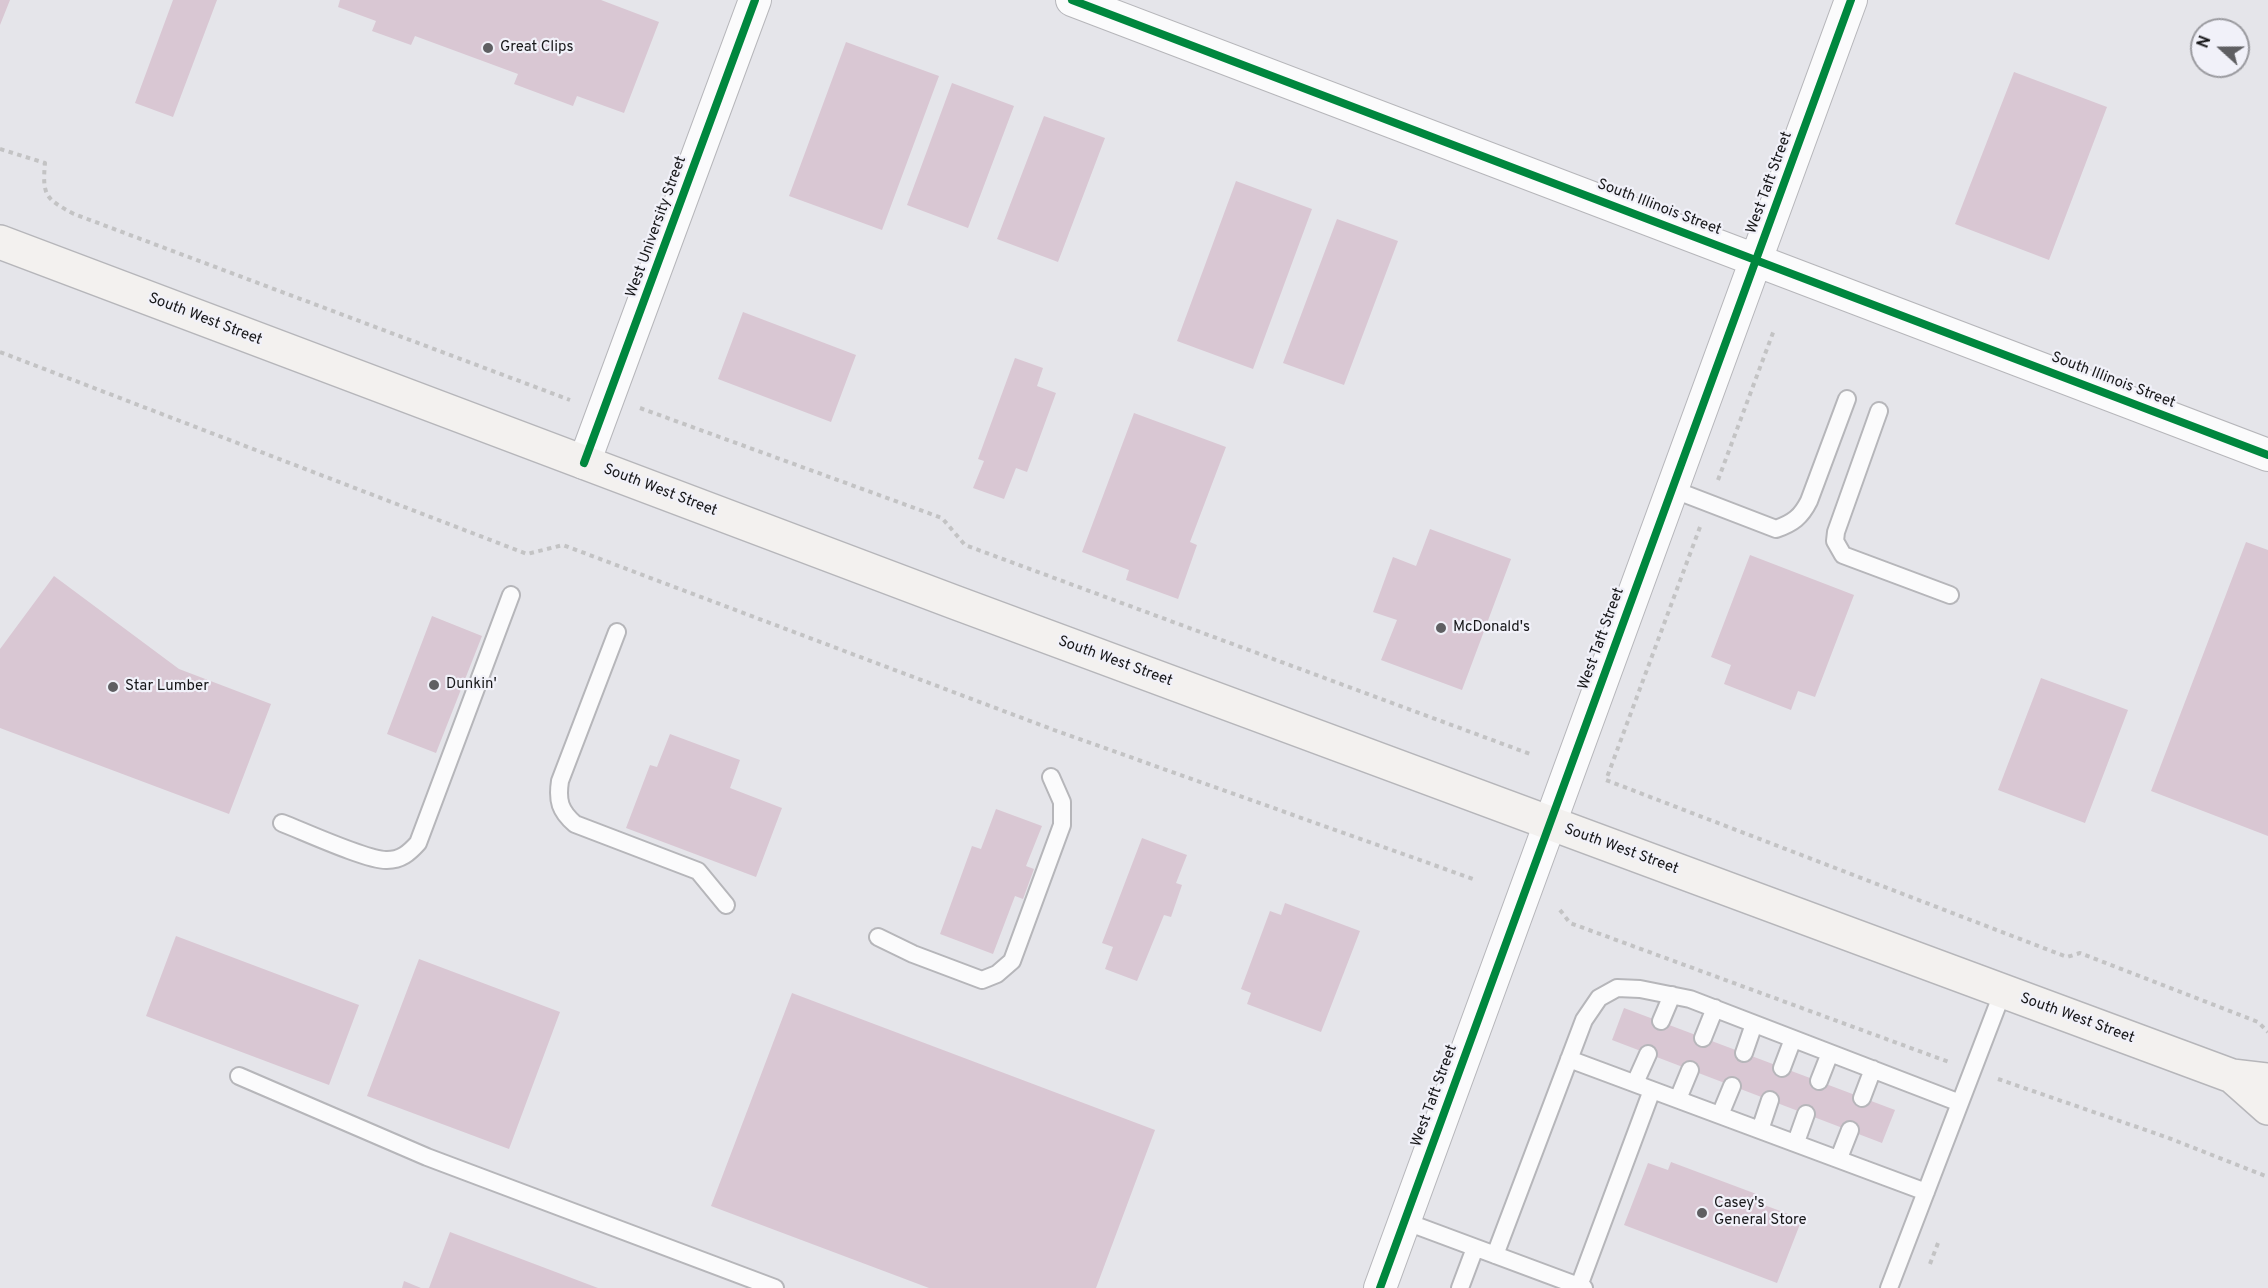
<!DOCTYPE html>
<style>
body{margin:0}
#map{position:relative;width:2268px;height:1288px;overflow:hidden;background:#e5e5ea;font-family:Overpass,sans-serif}
canvas{display:block}
.north{position:absolute;left:2190px;top:18px;width:60px;height:60px;box-sizing:border-box;background:#f1f1f9;border:2px solid #9a9a9f;border-radius:50%;rotate:291deg;font-size:16px;font-weight:700;line-height:24px;text-align:center;color:#171719}
.north::after{content:'';display:block;margin:auto;width:21px;height:27px;background:#5f5f62;clip-path:polygon(50% 0,100% 100%,50% 72%,0 100%)}
</style>
<div id="map">
<canvas width="2268" height="1288"></canvas>
<div class="north">N</div>
</div>
<script>
const context = document.querySelector('canvas').getContext('2d');
context.lineJoin = 'round';
function paint(path, color) { context.fillStyle = color; context.fill(path, 'evenodd'); }
function strokePath(path, color, width, dash) { context.strokeStyle = color; context.lineWidth = width; context.lineCap = dash ? 'butt' : 'round'; context.setLineDash(dash || []); context.stroke(path); }
function label(font, color, halo, rows, align = 'center') {
  context.font = font + ' Overpass,sans-serif'; context.lineWidth = 4.5; context.setLineDash([]); context.textBaseline = 'middle'; context.strokeStyle = halo; context.fillStyle = color; for (const [text, x, y, turn = 0] of rows) {
    context.save(); context.translate(x, y); context.rotate((+turn || 0) * Math.PI / 180); context.textAlign = isNaN(turn) ? turn : align; if (halo) context.strokeText(text, 0, 0); context.fillText(text, 0, 0); context.restore();
  }
}
paint(new Path2D(`
 M0 0H10L0 25Z
 M173 0H217L173 117 135 103Z
 M340 0H601L659 22 624 113 577 96 573 106 514 84 518 74 415 36 411 45 372 31 376 21 338 7Z
 M846 42 939 76 882 230 789 196Z
 M2014 72 2107 107 2049 260 1955 224Z
 M952 83 1014 106 968 228 907 205Z
 M1044 116 1105 138 1058 262 997 239Z
 M1236 181 1312 209 1253 369 1177 341Z
 M1337 219 1398 241 1344 385 1283 363Z
 M743 312 856 355 831 422 718 379Z
 M1015 358 1043 368 1037 386 1056 393 1027 472 1016 468 1004 499 973 488 984 461 978 459Z
 M1134 413 1226 447 1190 542 1197 545 1178 599 1126 580 1129 570 1082 552Z
 M1430 529 1511 559 1462 690 1381 660 1397 620 1373 612 1393 557 1416 566Z
 M2246 542 2268 550V836L2151 791Z
 M1750 555 1854 595 1815 697 1798 691 1791 710 1724 684 1731 665 1711 657Z
 M54 576 179 669 271 704 229 814 0 728V649Z
 M432 616 482 636 436 753 387 734Z
 M2041 678 2128 710 2085 823 1998 790Z
 M670 734 740 760 730 788 782 808 756 877 626 828 650 765 657 767Z
 M996 809 1042 826 1026 866 1034 869 1023 899 1015 896 993 954 940 934 972 846 981 849Z
 M1142 838 1187 855 1176 883 1182 885 1171 917 1164 915 1137 981 1105 969 1113 947 1102 943Z
 M1285 903 1360 931 1321 1032 1247 1004 1251 993 1241 989 1270 911 1281 915Z
 M176 936 359 1005 329 1085 146 1016Z
 M419 959 560 1012 509 1149 367 1096Z
 M792 993 1155 1130 1096 1288H929L711 1206Z
 M1624 1008 1895 1110 1882 1143 1612 1040Z
 M1671 1162 1759 1195 1756 1202 1802 1219 1777 1283 1624 1225 1648 1163 1668 1170Z
 M450 1232 598 1288H429Z
 M404 1281 421 1288H402Z`), '#d9c7d3');
const lane = new Path2D(`
 M1879 411 1836 532 1835 541 1843 555 1950 595
 M1672 489 1776 529C1793 523 1801 517 1809 501L1847 399
 M617 632 560 781C557 801 560 811 575 824L698 871 726 905
 M282 823C303 831 368 861 387 860 401 860 409 853 418 843L511 595
 M878 937 913 954 982 980 997 974 1012 961 1062 825V802L1051 777
 M1661 1021 1672 995
 M1703 1038 1715 1008
 M1744 1053 1754 1024
 M1569 1059 1926 1192
 M1782 1068 1793 1039
 M239 1076 427 1157 775 1288
 M1819 1081 1830 1053
 M1635 1083 1648 1054
 M1862 1098 1873 1069
 M1678 1099 1690 1070
 M1720 1115 1732 1086
 M1760 1130 1770 1100
 M1796 1142 1806 1114
 M1839 1158 1850 1130
 M1404 1221 1584 1288
 M1495 1255 1584 1020 1599 998 1617 988 1640 989 1690 999 1960 1103
 M1579 1286 1652 1090
 M1460 1288 1475 1248
 M1889 1288 2003 991`);
const street = new Path2D(`
 M1072 0 2268 455
 M584 463 755 0
 M1380 1288 1851 0`);
const secondary = new Path2D(`
 M0 242 954 602 2232 1076 2268 1080
 M2232 1076 2268 1108`);
strokePath(lane, '#b6b6ba', 20);
strokePath(street, '#b6b6ba', 34);
strokePath(secondary, '#b6b6ba', 36);
strokePath(new Path2D(`
 M0 149 45 163C42 196 46 199 74 214L570 400
 M0 352 527 554 563 545 1054 730 1476 880
 M640 408 942 518 965 545 1530 754
 M1718 480 1774 330
 M1700 527 1606 780 2067 957 2080 953 2258 1022 2268 1032
 M1560 910 1570 923 1949 1062
 M1998 1079 2166 1137 2268 1177
 M1930 1264 1938 1243`), '#c3c3c4', 4, [4.5, 4.5]);
strokePath(lane, '#fbfbfc', 16);
strokePath(street, '#fbfbfc', 32);
strokePath(secondary, '#f3f1ef', 33);
strokePath(new Path2D(`
 M1072 0 2268 455
 M584 463 755 0
 M1380 1288 1851 0`), '#00873e', 8);
for (const [x, y, r, color] of [
 [488,48,6,"#5f5f62"],
 [1441,628,6,"#5f5f62"],
 [434,685,6,"#5f5f62"],
 [113,687,6,"#5f5f62"],
 [1702,1213,6,"#5f5f62"]
]) { const dot = new Path2D(); dot.arc(x, y, r, 0, 2 * Math.PI); context.fillStyle = color; context.fill(dot); strokePath(dot, '#f1f1f9', 2); }
label('15px', '#171719', '#f1f1f9', [
 ["Great Clips",500,48],
 ["McDonald's",1453,628],
 ["Dunkin'",446,685],
 ["Star Lumber",125,687],
 ["Casey's",1714,1204],
 ["General Store",1714,1221]
], 'left');
label('15px', '#171719', '#f1f1f9', [
 ["West Taft Street",1770,183,-70],
 ["South Illinois Street",1659,208,21],
 ["West University Street",657,227,-70],
 ["South West Street",205,320,21],
 ["South Illinois Street",2113,381,21],
 ["South West Street",660,491,21],
 ["West Taft Street",1602,639,-70],
 ["South West Street",1115,662,20],
 ["South West Street",1621,850,20],
 ["South West Street",2077,1019,20],
 ["West Taft Street",1435,1096,-70]
]);
</script>
